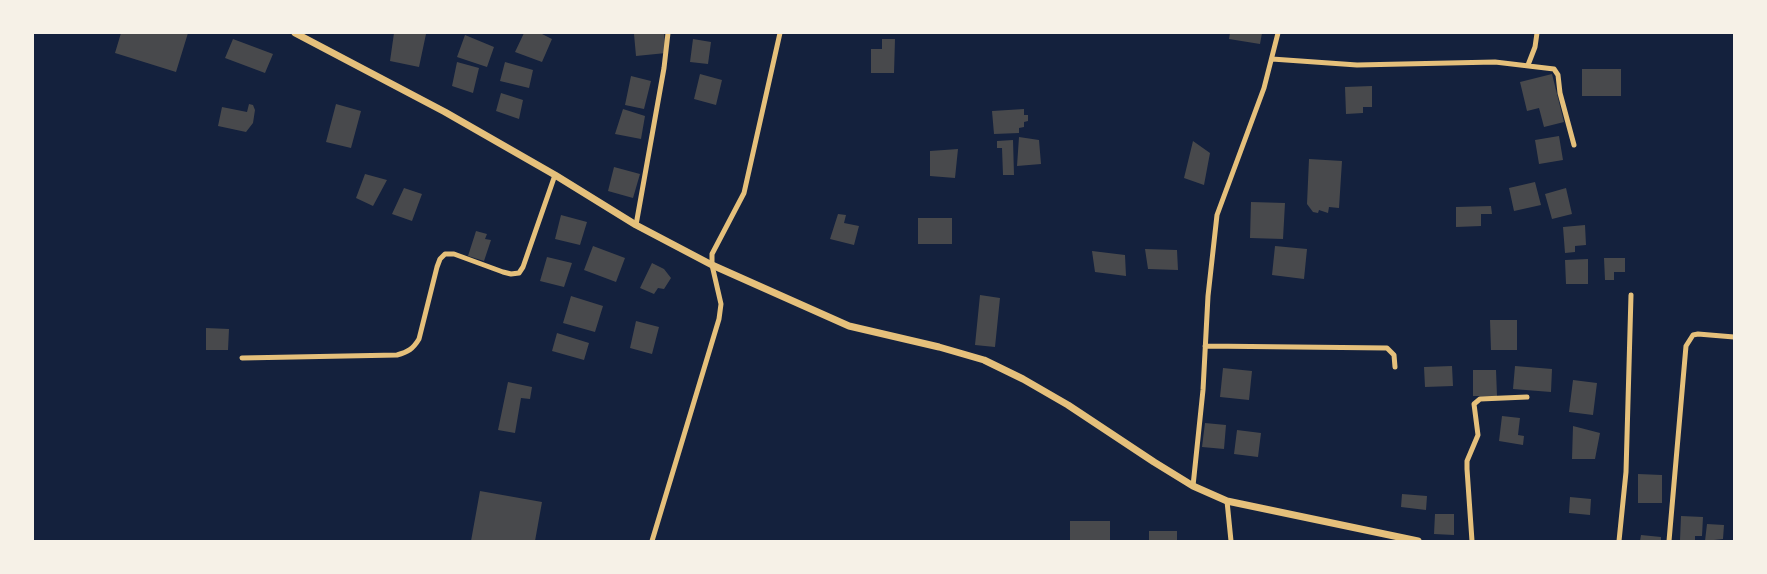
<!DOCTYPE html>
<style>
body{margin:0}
#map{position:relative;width:1767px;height:574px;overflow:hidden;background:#14213d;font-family:"Golos Text",sans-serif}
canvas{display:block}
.frame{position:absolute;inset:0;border:34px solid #f6f1e7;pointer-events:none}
</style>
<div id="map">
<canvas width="1767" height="574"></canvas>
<div class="frame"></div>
</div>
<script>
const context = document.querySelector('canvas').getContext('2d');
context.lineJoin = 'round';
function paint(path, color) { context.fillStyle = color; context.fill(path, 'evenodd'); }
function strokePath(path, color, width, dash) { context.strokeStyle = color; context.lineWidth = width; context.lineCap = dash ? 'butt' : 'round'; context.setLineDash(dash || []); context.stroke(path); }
paint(new Path2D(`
 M121 33H188L176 72 115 53Z
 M394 33 426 34 419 67 390 61Z
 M524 33H540L552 39 542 62 515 52Z
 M646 33H664L666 53 636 56 634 34Z
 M1230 33H1262L1260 44 1229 39Z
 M465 35 494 47 487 67 457 57Z
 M233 39 273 54 265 73 225 58Z
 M693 39 711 42 708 64 690 62Z
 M882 39H895L894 73H871V49H882Z
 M457 62 479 68 473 93 452 86Z
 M505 62 533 70 529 88 500 81Z
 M1582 69H1621V96H1582Z
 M700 74 722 80 716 105 694 99Z
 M1552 74 1564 122 1544 127 1539 108 1527 111 1520 82Z
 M631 76 651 81 644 109 625 105Z
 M1372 86V107H1363V113L1346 114 1345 87Z
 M501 93 523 100 519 119 496 111Z
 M249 104 253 105 255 110 253 123 246 132 218 126 222 107 247 112Z
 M336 104 361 111 351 148 326 142Z
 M623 109 645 116 641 139 615 134Z
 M1024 109V115H1028V121L1024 122V127L1019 128V133L994 134 992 111Z
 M1559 136 1563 160 1539 164 1535 140Z
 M1019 137 1039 140 1041 164 1017 166Z
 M1013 140 1014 175H1003L1002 148H997V141Z
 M1193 141 1210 153 1204 185 1184 178Z
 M958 149 955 178 930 176V151Z
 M1309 159 1342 161 1339 208 1329 207 1328 213 1319 210 1318 213 1313 212 1307 204Z
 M614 167 640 174 633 198 608 191Z
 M365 174 387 180 373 206 356 198Z
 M1535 182 1541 205 1514 211 1509 188Z
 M404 188 422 194 412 221 392 214Z
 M1566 188 1572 214 1552 219 1545 194Z
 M1251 202 1285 203 1283 239 1250 238Z
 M1491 206 1492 214H1481V226L1456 227V207Z
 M838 214 846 215 844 223 859 226 854 245 830 239Z
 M561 215 587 222 580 245 555 239Z
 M918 218H952V244H918Z
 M1585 225 1586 245 1575 246V252L1565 253 1563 227Z
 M476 231 487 234 485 239 491 240 484 261 468 256Z
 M593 246 625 258 616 282 584 270Z
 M1275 246 1307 249 1304 279 1272 275Z
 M1145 249 1177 250 1178 270 1148 269Z
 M1092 251 1125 255 1126 276 1095 272Z
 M547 257 572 263 564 287 540 281Z
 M1604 258H1625V272H1614V280H1605Z
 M1588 259V284H1566L1565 260Z
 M652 263 664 269 671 278 664 289 658 288 654 294 640 288Z
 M980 295 1000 298 995 347 975 345Z
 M571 296 603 306 595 332 563 323Z
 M1490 320H1517V350H1491Z
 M636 321 659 327 652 354 630 348Z
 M206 328 229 329 228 350H206Z
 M557 333 589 343 584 360 552 351Z
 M1452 366 1453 386 1425 387 1424 367Z
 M1515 366 1552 369 1551 392 1513 389Z
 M1223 368 1252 371 1249 400 1220 397Z
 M1473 370H1496L1497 396H1473Z
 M1573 380 1597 383 1593 415 1569 412Z
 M508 382 532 387 530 399 521 398 515 433 498 430Z
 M1502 416 1520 418 1518 435 1524 436 1523 445 1499 441Z
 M1205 423 1226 425 1224 449 1202 447Z
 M1573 426 1600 433 1595 459H1572Z
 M1237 430 1261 433 1258 457 1234 454Z
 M1638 474 1662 475V503H1638Z
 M480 491 542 502 535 541H471Z
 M1402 494 1427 496 1426 510 1401 507Z
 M1570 497 1591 499 1590 515 1569 513Z
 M1435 514H1454V535L1434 534Z
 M1681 516 1703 517 1702 536H1695V541L1680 540Z
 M1070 521H1110V541H1070Z
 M1707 524 1724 525 1723 539 1705 541Z
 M1149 531H1177V541H1149Z
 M1641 535 1661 537V541H1640Z`), '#48494c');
strokePath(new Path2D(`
 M1272 59 1357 65 1495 62 1554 69 1558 75 1560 93 1574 145
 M1528 65 1535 47 1537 33
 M636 225 664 68 668 33
 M1205 346 1387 348 1394 355 1395 367
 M242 358 397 355C408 352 413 349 419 339L437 267 440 259 445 254H454L503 272 511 274 519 273 523 267 555 175
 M1193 486 1203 390 1208 296 1217 215 1264 88 1278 33
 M1227 501 1231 541
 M652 541 719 319 721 304 712 265V254L744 193 780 33
 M1472 541 1467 469V461L1478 435 1474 404 1480 399 1527 397
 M1619 541 1626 472 1631 295
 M1669 541 1686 346 1693 335 1698 334 1734 337`), '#e5c07b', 5);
strokePath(new Path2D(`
 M295 33 445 112 555 175 636 225 712 265 849 326 939 347 984 360 1023 379 1068 405 1154 462 1193 486 1227 501 1418 541`), '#e5c07b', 7);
</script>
